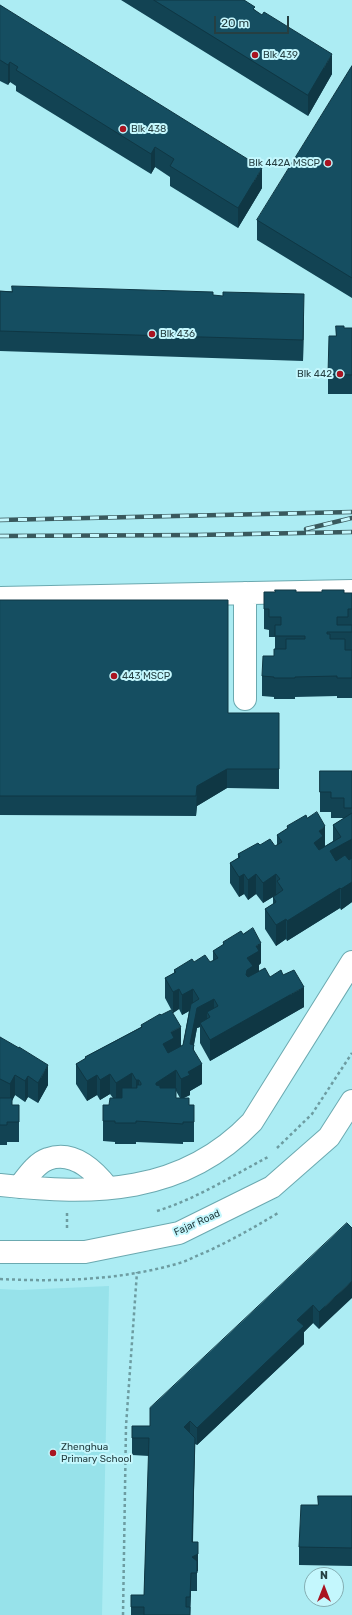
<!DOCTYPE html>
<style>
body{margin:0}
#map{position:relative;width:352px;height:1615px;overflow:hidden;background:#acecf3;font-family:Rubik,sans-serif}
canvas{display:block}
.north{position:absolute;left:304px;top:1567px;width:40px;height:40px;box-sizing:border-box;background:#c4f7fd;border:1px solid #84adb2;border-radius:50%;rotate:0deg;font-size:11px;font-weight:700;line-height:16px;text-align:center;color:#253f42}
.north::after{content:'';display:block;margin:auto;width:14px;height:18px;background:#a91421;clip-path:polygon(50% 0,100% 100%,50% 72%,0 100%)}
.scale{position:absolute;left:214px;top:16px;width:75px;height:18px;box-sizing:border-box;border:2px solid #253f42;border-top:0;padding-left:5px;font-size:12px;line-height:14px;white-space:nowrap;color:#253f42;-webkit-text-stroke:3px #c4f7fd;paint-order:stroke}
</style>
<div id="map">
<canvas width="352" height="1615"></canvas>
<div class="north">N</div>
<div class="scale">20 m</div>
</div>
<script>
const context = document.querySelector('canvas').getContext('2d');
context.lineJoin = 'round';
function paint(path, color) { context.fillStyle = color; context.fill(path, 'evenodd'); }
function strokePath(path, color, width, dash) { context.strokeStyle = color; context.lineWidth = width; context.lineCap = dash ? 'butt' : 'round'; context.setLineDash(dash || []); context.stroke(path); }
function label(font, color, halo, rows, align = 'center') {
  context.font = font + ' Rubik,sans-serif'; context.lineWidth = 4; context.setLineDash([]); context.textBaseline = 'middle'; context.strokeStyle = halo; context.fillStyle = color; for (const [text, x, y, turn = 0] of rows) {
    context.save(); context.translate(x, y); context.rotate((+turn || 0) * Math.PI / 180); context.textAlign = isNaN(turn) ? turn : align; if (halo) context.strokeText(text, 0, 0); context.fillText(text, 0, 0); context.restore();
  }
}
paint(new Path2D(`
 M109 1286 102 1615H0V1289L20 1290Z`), '#97e2ea');
const minor = new Path2D(`
 M245 593V699
 M0 598 352 591
 M0 1185C94 1195 182 1195 252 1122L352 962
 M19 1187C27 1177 36 1163 48 1159 73 1150 94 1170 108 1188
 M0 1252H85L179 1233 272 1187 329 1137 352 1101`);
strokePath(minor, '#6ba9b0', 24);
strokePath(new Path2D(`
 M277 1148 312 1114 352 1053
 M157 1211C196 1199 232 1176 268 1157
 M67 1213V1228
 M0 1279C62 1282 124 1280 183 1262 191 1259 198 1255 206 1252 232 1240 253 1228 278 1213
 M123 1615 126 1426 137 1272`), '#6d9ca1', 2.5, [3, 3]);
strokePath(minor, '#fff', 22);
const rail = new Path2D(`
 M0 520 352 512
 M306 529 352 518
 M0 536 197 535 352 532`);
strokePath(rail, '#39595d', 4.5);
strokePath(rail, '#c4f7fd', 3, [9]);
paint(new Path2D(`
 M121 0H244L255 10 332 74 308 116Z
 M0 5 262 188 238 228 170 186V177L155 167 151 174 16 91V86L10 82 8 85 0 81Z
 M352 66V298L257 240V220Z
 M0 291 213 295 304 315 303 361 0 351Z
 M344 328H352V394H328V374L336 336Z
 M264 592 352 593V698H337V696L295 697V699H274V697L262 696V676L274 656 275 649V637H269V630L264 629Z
 M0 600 228 713H279V789L227 788 197 806 196 816 0 815Z
 M320 771H352V902L341 910 340 908 287 941 286 939 276 946 265 929V909L273 904V897L276 895 263 903 256 894 248 900 244 894 239 897 230 883V863L238 858V854L260 845 275 846 277 845V835L287 829V826L325 846 333 841V825L344 818H331V812H320Z
 M223 942 261 963 259 965V971L270 977 304 1007 210 1061 200 1043V1027L197 1028 194 1045V1051L202 1084 190 1091V1095L184 1098 189 1105H194V1142H183V1144L136 1142V1144H115V1142L103 1141V1105H109L113 1098 110 1094 100 1100 97 1095 87 1101 76 1084V1064L85 1059V1057L141 1027V1025L181 1046 183 1045 189 1011 182 1015 179 1009 173 1013 165 998V978L174 973V970L194 962H210L213 961V951L223 945ZM176 1091 180 1098H176Z
 M0 1037 48 1085 38 1103 28 1097 25 1102 15 1095 12 1101V1105H19V1142H7V1145H0Z
 M347 1223 319 1329 313 1323 304 1332V1344L197 1445 195 1444 193 1542 198 1560 197 1572V1591H191L190 1615H131V1595H144L149 1456 132 1455V1426H150Z
 M352 1496V1566L299 1565V1547L318 1505Z`), '#124353');
paint(new Path2D(`
 M332 54V74L308 116V95Z
 M10 62V82L8 85V65Z
 M155 147V167L151 174V154Z
 M262 168V188L238 228V208Z
 M304 294V315L303 361V340Z
 M227 769V788L197 806 196 816 197 786Z
 M325 826V847L323 857 314 843 319 831Z
 M352 839V859L330 872V851Z
 M244 874V894L239 897V877Z
 M256 874V894L248 900V880Z
 M276 874V895L263 903V883Z
 M352 882V902L341 910V889Z
 M340 888V908L287 941V921Z
 M286 919V939L276 946V925Z
 M261 943V963L259 965V971L246 996V975L247 958 256 946Z
 M304 987V1007L210 1061V1040Z
 M179 989V1009L173 1013V992Z
 M193 989V1009L182 1015V995Z
 M214 999V1019L210 1017 207 1012V1022L200 1023V1027L197 1028 190 1064V1044L197 1008Z
 M181 1027V1047L163 1064V1044L171 1032Z
 M194 1045V1065L202 1064V1084L190 1091V1095L181 1099V1079L188 1072Z
 M48 1065V1085L38 1103V1083Z
 M176 1070V1091L156 1103V1083Z
 M132 1073V1094L116 1103V1083Z
 M110 1074V1094L100 1100V1080Z
 M15 1075V1095L10 1104V1084Z
 M97 1075V1095L87 1101V1081Z
 M28 1076V1097L25 1102V1081Z
 M136 1080H139V1100L136 1101Z
 M352 1281V1298L319 1329V1312Z
 M313 1305V1323L304 1332V1344L197 1445V1428L297 1320Z
 M190 1421V1439L184 1427Z
 M195 1438 192 1557 198 1542V1571L195 1573 192 1557Z
 M191 1573V1591L190 1615V1597Z`), '#0f3744');
const building = new Path2D(`
 M154 0H244L255 7 253 9 262 15 264 12 332 54 308 95Z
 M0 5 262 168 238 208 170 166 174 159 155 147 151 154 16 70 18 67 10 62 8 65 0 60Z
 M352 66V278L257 220Z
 M12 286 213 292V295L223 296V292L304 294 303 340 0 331V291L12 292Z
 M336 326H344V328H352V375L328 374 329 336H336Z
 M275 590H296V592H322V590H344V593H352V609H348V617H337V625H352V632H327V634H330V639H345V650H352V678H337V676L295 677V678H274V677L262 676 263 656H274V649H286V639H305V636H275V625H281V617H269V609H264V592H275Z
 M0 600H228V713H279V769H227L197 786 196 796H0Z
 M320 771H352V808H344V798H331V792H320Z
 M317 812 325 826 319 831 323 836 314 843 319 850 341 837 333 825 352 813V839L330 851 336 861 345 855 349 860 352 858V882L341 889 340 888 287 921 286 919 276 925 265 909 276 902 273 897 283 890 277 881 280 879 276 874 263 883 256 874 248 880 244 874 239 877 230 863 240 857 238 854 258 843 260 845 270 839 275 846 282 842 277 835 288 828 287 826 306 815 307 818Z
 M253 928 261 943 256 946 259 951 247 958 253 966 247 970 246 975 248 977 265 968 270 977 281 970 283 975 294 970 304 987 210 1040 200 1023 210 1017 207 1012 218 1006 214 999 197 1008 190 1044 194 1045 193 1049 202 1064 188 1072 190 1075 181 1079 176 1070 156 1083V1085L160 1086V1088H176V1098H189V1105H194V1122H183V1124L136 1121V1123H115V1121H103V1105H109L110 1098H122V1088H137V1085H141V1083L139 1080H136L132 1073 116 1083 110 1074 100 1080 97 1075 87 1081 76 1064 86 1058 85 1057 142 1027 141 1025 160 1014 161 1015 171 1010 181 1027 171 1032 174 1038 163 1044 168 1053 183 1045 191 1004 199 999 193 989 182 995 179 989 173 992 165 978 176 972 174 970 192 959 194 962 205 955 210 962 218 958 213 951 224 944 223 942 241 931 243 934Z
 M0 1037 19 1048V1047L48 1065 38 1083 28 1076 25 1081 15 1075 10 1084 0 1079Z
 M0 1098H12V1105H19V1122H7V1125H0Z
 M347 1223 352 1228V1281L319 1312 313 1305 297 1320 304 1326 197 1428 190 1421 184 1427 195 1438 192 1542H198V1554L192 1557 197 1561V1573H191L190 1597H186V1607H190V1615H144V1607H131V1595H144L149 1438H132V1426H150V1408Z
 M318 1496H352V1548L299 1547 301 1505H318Z`);
paint(building, '#154e61');
strokePath(building, '#0f3744', 1);
for (const [x, y, r, color] of [
 [255,55,4,"#a91421"],
 [123,129,4,"#a91421"],
 [328,163,4,"#a91421"],
 [152,334,4,"#a91421"],
 [340,374,4,"#a91421"],
 [114,676,4,"#a91421"],
 [53,1453,4,"#a91421"]
]) { const dot = new Path2D(); dot.arc(x, y, r, 0, 2 * Math.PI); context.fillStyle = color; context.fill(dot); strokePath(dot, '#c4f7fd', 1.5); }
label('10px', '#253f42', '#c4f7fd', [
 ["Blk 439",263,55],
 ["Blk 438",131,129],
 ["Blk 442A MSCP",320,163,"right"],
 ["Blk 436",160,334],
 ["Blk 442",332,374,"right"],
 ["443 MSCP",122,676],
 ["Zhenghua",61,1447],
 ["Primary School",61,1459]
], 'left');
label('10px', '#253f42', '#c4f7fd', [
 ["Fajar Road",197,1223,-24]
]);
</script>
